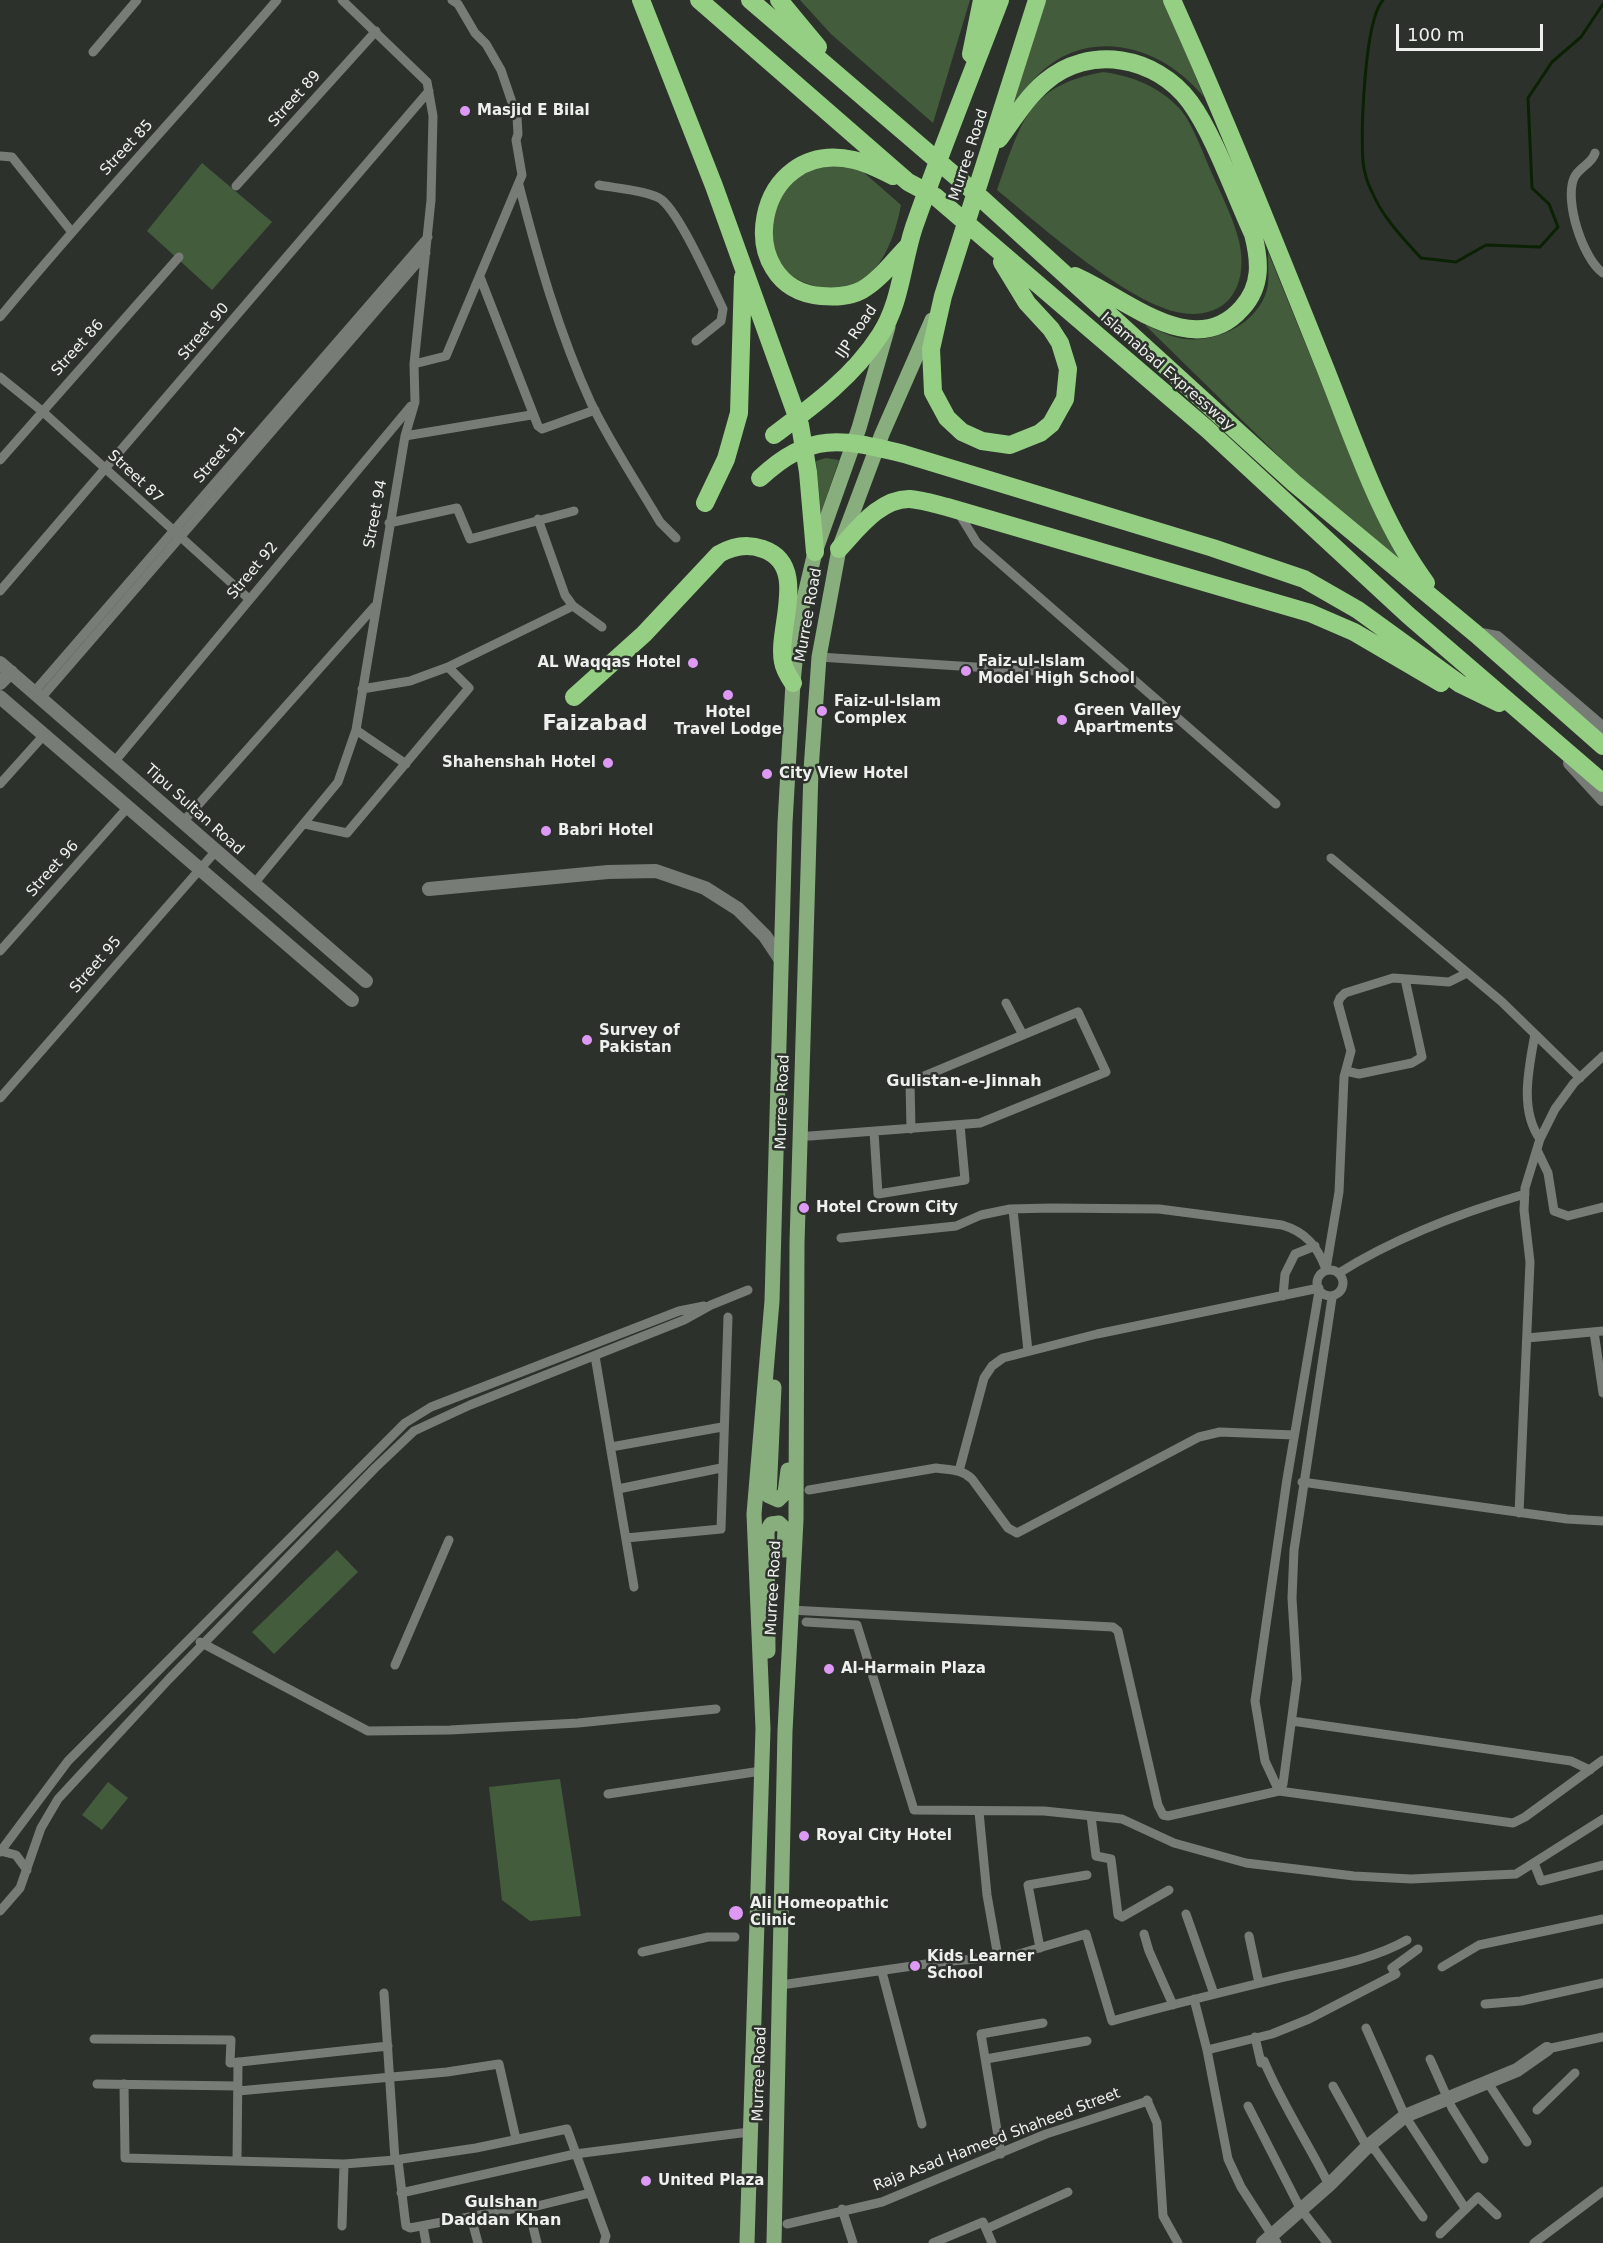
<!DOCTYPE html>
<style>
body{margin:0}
#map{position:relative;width:1603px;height:2243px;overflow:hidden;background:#2d312c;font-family:"DejaVu Sans",sans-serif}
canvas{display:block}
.scale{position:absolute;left:1396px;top:24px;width:147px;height:27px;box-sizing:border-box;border:3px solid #eef0ed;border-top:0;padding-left:8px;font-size:18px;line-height:21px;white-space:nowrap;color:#eef0ed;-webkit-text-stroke:4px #2d312c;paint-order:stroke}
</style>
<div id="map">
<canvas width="1603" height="2243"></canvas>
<div class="scale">100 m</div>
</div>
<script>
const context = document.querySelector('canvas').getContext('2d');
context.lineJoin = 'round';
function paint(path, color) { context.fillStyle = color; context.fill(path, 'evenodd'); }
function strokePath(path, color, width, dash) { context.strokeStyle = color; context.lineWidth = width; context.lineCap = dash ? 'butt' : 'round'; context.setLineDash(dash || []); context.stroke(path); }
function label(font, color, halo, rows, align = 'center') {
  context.font = font + ' "DejaVu Sans",sans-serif'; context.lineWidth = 5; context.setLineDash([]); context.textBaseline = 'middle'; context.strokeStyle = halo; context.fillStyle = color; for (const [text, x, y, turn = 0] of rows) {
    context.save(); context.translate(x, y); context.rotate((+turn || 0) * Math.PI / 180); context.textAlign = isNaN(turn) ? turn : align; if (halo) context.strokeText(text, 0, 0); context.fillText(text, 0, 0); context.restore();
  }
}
paint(new Path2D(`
 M800 0H970L933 123 831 34Z
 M1045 0H1164L1204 97C1170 55 1111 30 1060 58 1041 69 1027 86 1014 103Z
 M1103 72C1132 76 1158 86 1179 108 1191 120 1203 153 1210 169 1220 192 1233 217 1239 241 1249 284 1229 320 1182 313 1129 305 1040 225 997 190 1021 124 1026 86 1103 72Z
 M202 163 272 222 212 290 147 231Z
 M840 164 861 170 901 205C893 249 869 303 815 286 801 282 790 277 780 265 757 236 772 182 808 169 817 165 830 166 840 164Z
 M1268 252 1370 502 1404 568 1296 473 1145 325C1158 330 1172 338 1185 339 1219 343 1262 321 1268 285 1269 275 1268 263 1268 252Z
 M826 458 839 460 821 513 816 461Z
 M337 1550 358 1572 274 1654 252 1632Z
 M560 1779 581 1916 530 1921 502 1900 489 1787Z
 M108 1782 128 1798 102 1830 82 1815Z`), '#435c3c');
strokePath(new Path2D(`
 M1383 0C1364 21 1361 131 1363 162 1364 171 1368 184 1372 192 1383 218 1403 238 1421 258L1456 262 1486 245 1540 247 1558 227 1549 204 1532 188 1528 98 1552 62 1581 37 1603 4`), '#0b2104', 3);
strokePath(new Path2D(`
 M93 52 137 0
 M1595 153C1592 164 1579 167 1574 178 1564 201 1583 259 1603 273
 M0 156 12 157 71 231
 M519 185C538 259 559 333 591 403 611 444 637 483 660 522L676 538
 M599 185C614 188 652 191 662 200 681 216 711 284 723 309L721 321 696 341
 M236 186 376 31
 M480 277 538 426 542 429 595 410
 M0 317C89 209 185 107 277 0
 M414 364 446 356 522 175 516 140 518 134 517 117 501 70 486 44 475 33 458 4 452 0
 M0 377 42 411 249 599
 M405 436 531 415
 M0 460 179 257
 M958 512 977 543 1276 804
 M538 519 565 595 573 606 602 627
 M389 523 457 508 470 539 574 511
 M0 591 429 91
 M819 657 1037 671
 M362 689 410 681 448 667 573 606
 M34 692 428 237
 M41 698 426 253
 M356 730 406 764
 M115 761 411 406
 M0 784 44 735
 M182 823 375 606
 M305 824 347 833 469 688 448 667
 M1331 858 1502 1002 1580 1078
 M253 885 338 782 356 730 405 436 415 402 414 364 431 200 433 116 427 82 342 0
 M0 951 128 807
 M1006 1003 1023 1035
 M1535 1034C1529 1067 1519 1110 1540 1139
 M1346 1071 1359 1074 1412 1063 1422 1057 1405 979
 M0 1098 215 852
 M874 1132 878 1194 965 1180 960 1125
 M800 1136H810L980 1123 1106 1072 1078 1012 910 1082 911 1129
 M1537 1150 1548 1173 1554 1211 1568 1216 1603 1207
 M1013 1210 1028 1351
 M841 1238 956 1226 981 1215 1010 1209 1051 1208 1159 1209 1282 1225C1306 1232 1317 1246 1326 1269
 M1326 1269 1339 1192 1344 1077 1351 1051 1338 1003 1340 998 1345 993 1393 978 1449 982 1467 973
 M1317 1283a13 13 0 1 1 26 0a13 13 0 1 1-26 0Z
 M1339 1273C1396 1237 1460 1213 1525 1194
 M1283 1296 1285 1274 1295 1254 1315 1246
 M1594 1332 1603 1393
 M1527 1338 1603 1331
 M595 1356 634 1587
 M611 1447 722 1427
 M959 1471 984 1378 992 1366 1003 1358 1097 1334 1319 1288
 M1302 1482 1567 1519 1603 1521
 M618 1489 721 1468
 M809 1490 936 1468C950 1470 962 1469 972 1479L1008 1528 1017 1533 1199 1437 1220 1432 1294 1435
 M1519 1513 1530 1262 1524 1210 1525 1188 1540 1139 1555 1109 1574 1083 1603 1056
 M626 1538 721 1529 728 1317
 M790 1610 1113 1627 1118 1631 1158 1805 1163 1815 1168 1816 1279 1791 1513 1823 1525 1817 1603 1760
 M806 1622 857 1625 914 1810 1044 1811 1122 1819 1174 1843 1246 1863 1354 1876 1411 1879 1516 1874 1603 1819
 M200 1642 368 1731 450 1730 578 1723 716 1709
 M395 1665 449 1540
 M1292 1721 1571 1761 1590 1770
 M1279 1791 1265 1761 1255 1701 1287 1479 1319 1291
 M1279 1791 1283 1784 1297 1679 1292 1598 1294 1550 1332 1298
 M608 1794 761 1771
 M979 1812 987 1895 998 1957
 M1091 1816 1096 1856 1111 1859 1118 1915 1122 1917 1169 1890
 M1 1851 16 1855 27 1870
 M0 1852 68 1761 405 1423 431 1407 679 1311 704 1306
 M1534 1863 1541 1881 1603 1865
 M0 1911 20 1888 41 1828 58 1799 169 1679 375 1468 414 1431 470 1405 684 1320 711 1305 748 1290
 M1186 1914 1214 1994
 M1144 1934 1149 1951 1173 2005
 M1249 1936 1259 1983
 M1040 1948 1028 1885 1087 1875
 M642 1952 708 1937H735
 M1442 1967 1479 1945 1603 1919
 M882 1972 922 2124
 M781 1985 940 1962 1012 1956 1086 1934 1112 2021C1169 2005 1227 1991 1285 1977 1326 1967 1370 1961 1407 1940
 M384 1993 395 2160
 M1194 1999 1207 2050
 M1485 2004 1521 2001 1603 1983
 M1366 2028 1405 2116 1465 2208
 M1255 2037 1261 2063 1264 2061C1282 2104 1308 2143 1329 2185
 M94 2039 231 2040 230 2063 388 2046
 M1547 2049 1603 2037
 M986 2059 1087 2041
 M1430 2059 1452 2108 1484 2159
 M1488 2083 1527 2142
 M97 2084 238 2086
 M124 2084 125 2158 344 2164 395 2160 476 2148 567 2129 606 2236 604 2243
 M1333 2086 1367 2147 1375 2150 1423 2217
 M238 2091 447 2072 499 2064 516 2139
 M1147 2100 1157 2123 1163 2216 1178 2243
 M1248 2106 1300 2208 1327 2243
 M1537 2110 1575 2073
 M1001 2154 981 2034 1043 2023
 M398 2160 405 2219 406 2226 410 2228 528 2206H537L590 2193
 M237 2161 238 2062
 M401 2193 575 2154 749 2132
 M528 2206 537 2243
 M842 2209 853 2243
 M471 2217 478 2243
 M787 2224 882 2202 1046 2134 1148 2101
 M342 2226 344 2164
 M423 2226 426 2243
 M986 2229 1068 2192
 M1440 2234 1478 2197 1497 2215
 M933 2243 983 2222 992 2243
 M1277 2243 1241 2187 1228 2159 1207 2050 1272 2034 1309 2019 1396 1974 1392 1968 1418 1949
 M1534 2243 1603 2191`), '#777c76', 9);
strokePath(new Path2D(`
 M1476 634 1497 638 1603 729
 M0 663 366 981
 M0 683 11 672
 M0 697 352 1000
 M1570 763 1603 799
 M429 889 608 872 656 871 705 888 738 909 765 936 781 960
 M1263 2243 1329 2185 1367 2147 1405 2116 1517 2070 1547 2049`), '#777c76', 14);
strokePath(new Path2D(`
 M774 1387 769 1496 778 1500 785 1493 788 1470
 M768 1651 767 1531 771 1524 779 1523 785 1529 784 1550
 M747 2243 763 1729 754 1514 772 1301 785 823 793 683 799 620 815 552 859 428 888 327
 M774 2243 785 1731 796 1520 797 1243 811 770 819 657 839 549 882 434 932 320`), '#89ae7e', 15);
strokePath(new Path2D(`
 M641 0 714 186 800 425 808 472 815 552
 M699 0 908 182 936 197 1208 430 1408 615 1603 783
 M750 0 981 198 1294 483 1476 634 1603 746
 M779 0 818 47
 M1172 0C1226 120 1275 243 1324 365 1353 437 1380 521 1426 583
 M971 54 982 0
 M999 139C1013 120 1026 98 1045 82 1089 44 1156 56 1190 102 1214 135 1235 195 1253 234 1260 261 1262 286 1242 308 1194 363 1124 297 1075 276
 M893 176C880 170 868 163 854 160 753 137 730 288 821 296 835 297 849 297 862 290 880 280 894 260 908 246
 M1002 262 1027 303 1051 329 1060 343 1068 369 1065 399 1051 424 1040 433 1010 445 982 441 962 432 947 418 933 392 931 349 943 296 1037 0
 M774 435C813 406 853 377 880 335 901 303 902 263 914 227 941 150 971 76 1000 0
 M760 478C810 431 842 439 904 454L1213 548 1304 579 1358 610 1460 684 1499 703
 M705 503 726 459 739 413 743 277
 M839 549C857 530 880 498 910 499 922 500 935 504 947 507L1310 613 1354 632 1441 683
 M574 697 644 634 719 554C733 546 747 543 763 549 810 565 776 630 783 662 784 669 789 677 793 683`), '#95cf83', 18);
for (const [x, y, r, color] of [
 [465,111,6,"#dd99f3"],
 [693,663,6,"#dd99f3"],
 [966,671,6,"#dd99f3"],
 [728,695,6,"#dd99f3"],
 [822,711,6,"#dd99f3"],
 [1062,720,6,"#dd99f3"],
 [608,763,6,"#dd99f3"],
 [767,774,6,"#dd99f3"],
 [546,831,6,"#dd99f3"],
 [587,1040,6,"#dd99f3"],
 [804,1208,6,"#dd99f3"],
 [829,1669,6,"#dd99f3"],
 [804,1836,6,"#dd99f3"],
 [736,1913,8,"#dd99f3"],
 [915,1966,6,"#dd99f3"],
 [646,2181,6,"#dd99f3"]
]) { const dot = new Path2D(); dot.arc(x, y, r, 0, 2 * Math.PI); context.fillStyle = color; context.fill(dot); strokePath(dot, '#2d312c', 2); }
label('15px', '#eef0ed', '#2d312c', [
 ["Street 89",295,99,-48],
 ["Street 85",127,148,-47],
 ["Murree Road",969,155,-72],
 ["Street 90",204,332,-50],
 ["IJP Road",857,332,-56],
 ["Street 86",78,348,-48],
 ["Islamabad Expressway",1167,372,41],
 ["Street 91",220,455,-49],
 ["Street 87",135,477,43],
 ["Street 94",376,514,-79],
 ["Street 92",253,571,-50],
 ["Murree Road",809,615,-80],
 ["Tipu Sultan Road",194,810,42],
 ["Street 96",53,869,-48],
 ["Street 95",96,965,-49],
 ["Murree Road",783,1102,-88],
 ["Murree Road",774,1588,-87],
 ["Murree Road",760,2074,-88],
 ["Raja Asad Hameed Shaheed Street",997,2140,-21]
]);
label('bold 15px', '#eef0ed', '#2d312c', [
 ["Masjid E Bilal",477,111],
 ["Faiz-ul-Islam",978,662],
 ["Model High School",978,679],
 ["AL Waqqas Hotel",681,663,"right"],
 ["Faiz-ul-Islam",834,702],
 ["Complex",834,719],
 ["Green Valley",1074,711],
 ["Apartments",1074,728],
 ["Hotel",728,713,"center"],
 ["Travel Lodge",728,730,"center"],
 ["Shahenshah Hotel",596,763,"right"],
 ["City View Hotel",779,774],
 ["Babri Hotel",558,831],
 ["Survey of",599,1031],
 ["Pakistan",599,1048],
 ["Hotel Crown City",816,1208],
 ["Al-Harmain Plaza",841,1669],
 ["Royal City Hotel",816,1836],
 ["Ali Homeopathic",750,1904],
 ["Clinic",750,1921],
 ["Kids Learner",927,1957],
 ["School",927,1974],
 ["United Plaza",658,2181]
], 'left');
label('bold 16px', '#eef0ed', '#2d312c', [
 ["Gulistan-e-Jinnah",964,1082],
 ["Gulshan",501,2203],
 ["Daddan Khan",501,2221]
]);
label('bold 21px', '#eef0ed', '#2d312c', [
 ["Faizabad",595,725]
]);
</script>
